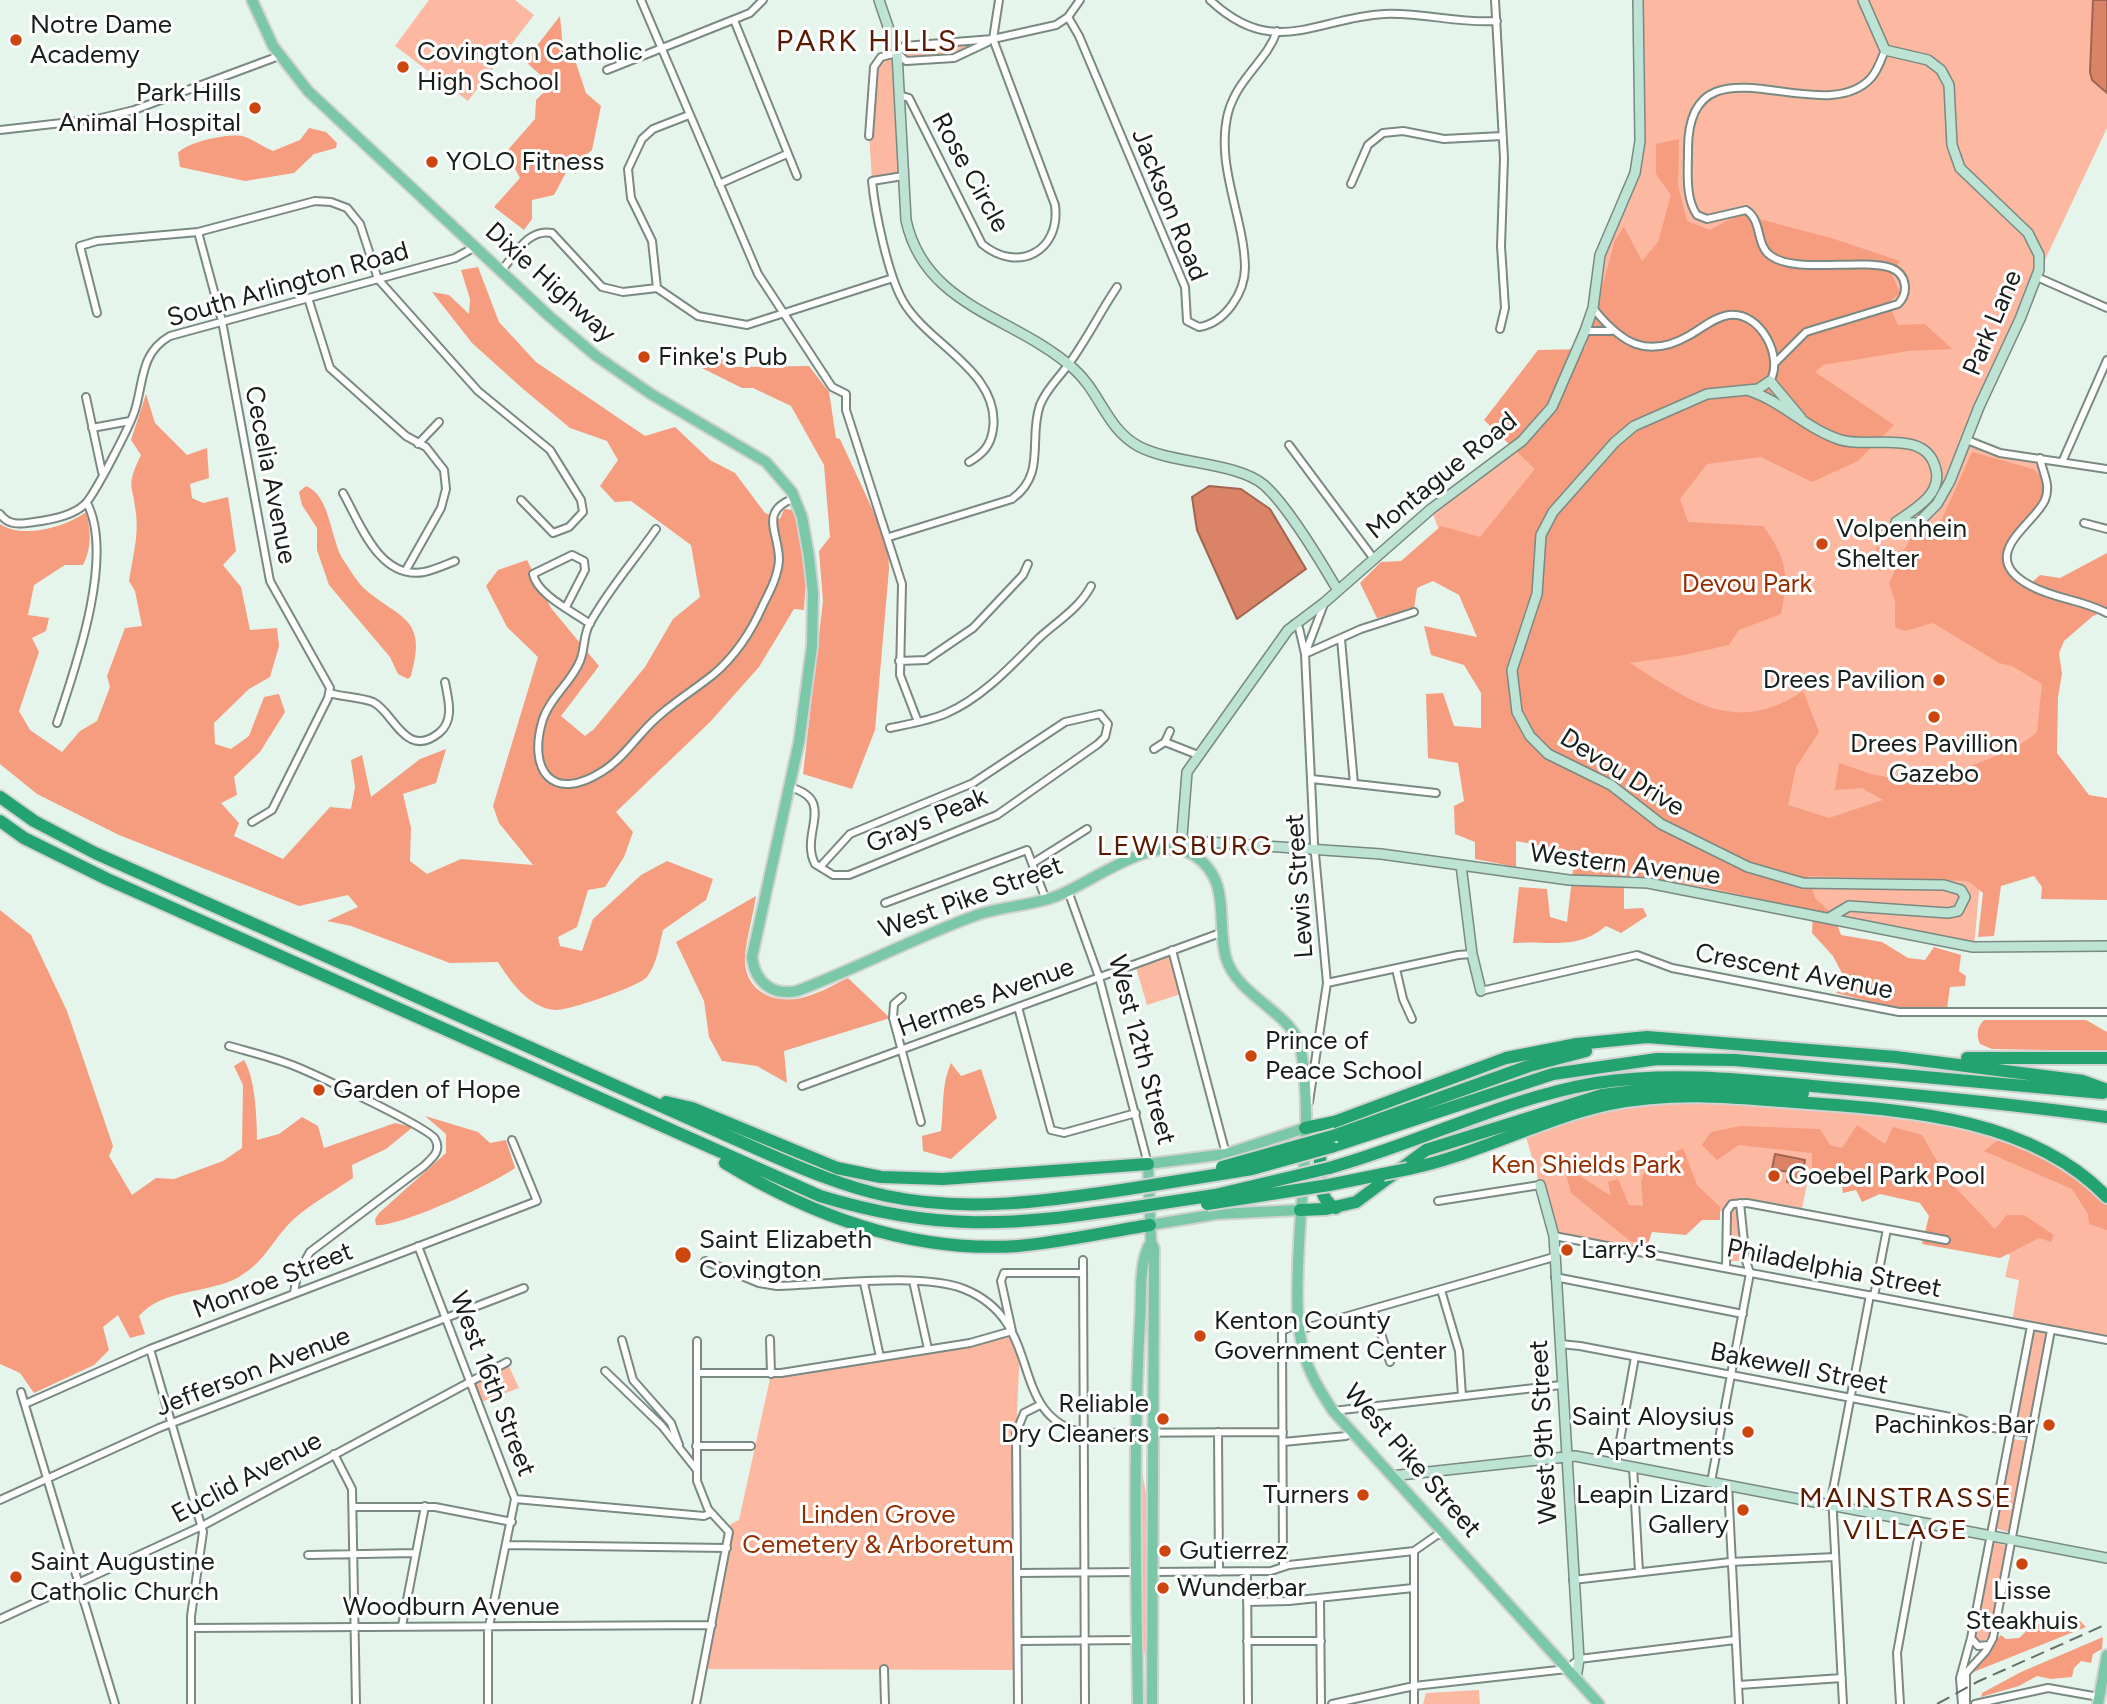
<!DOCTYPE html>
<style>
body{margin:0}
canvas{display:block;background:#e5f5ec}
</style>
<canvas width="2107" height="1704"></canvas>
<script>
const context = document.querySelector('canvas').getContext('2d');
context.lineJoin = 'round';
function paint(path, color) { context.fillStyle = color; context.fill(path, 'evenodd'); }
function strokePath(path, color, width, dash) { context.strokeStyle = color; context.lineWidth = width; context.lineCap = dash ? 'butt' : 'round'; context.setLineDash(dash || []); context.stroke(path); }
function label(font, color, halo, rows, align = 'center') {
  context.font = font + ' Figtree,sans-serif'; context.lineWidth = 6; context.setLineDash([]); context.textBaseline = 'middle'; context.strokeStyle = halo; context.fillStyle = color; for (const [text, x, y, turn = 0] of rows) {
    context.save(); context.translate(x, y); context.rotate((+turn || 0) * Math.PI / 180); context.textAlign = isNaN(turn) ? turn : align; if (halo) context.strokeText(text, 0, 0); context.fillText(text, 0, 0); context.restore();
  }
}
paint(new Path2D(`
 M429 0H515L534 15 468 101 395 46Z
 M1638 0H2107V128L2037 277 1967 440 1989 450 2040 458 2046 477C2035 498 1992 557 2018 576 2028 584 2042 588 2053 594L2022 867 1981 871 1974 947 1659 885 1603 881 1575 782 1479 637 1431 509 1522 441 1585 331 1600 255 1638 158Z
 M967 45 968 50 959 54 908 59 902 54 907 49Z
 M897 53 903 176 872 181 869 133 876 61Z
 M1172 950 1184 993 1147 1005 1135 964Z
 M1720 1101 1928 1118 2001 1138 2107 1202V1340L2012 1322 2019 1280 2005 1277 2010 1255 1946 1240 1922 1191 1810 1170 1801 1213 1747 1203 1742 1206 1746 1261H1727L1726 1211 1639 1217 1640 1252 1554 1236 1525 1133 1634 1104Z
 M1012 1331 1020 1347 1016 1438 1018 1670 703 1669 727 1526 739 1520 771 1374 970 1343Z
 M2034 1331 2047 1334 2028 1425 2015 1421Z
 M507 1362 519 1388 479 1403 470 1381Z
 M2012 1439 2027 1441 2008 1532 1995 1528Z
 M1142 1472 1147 1499V1670L1143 1643Z
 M1993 1542 2007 1546 1990 1637 1980 1643 1975 1636Z
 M1479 1690 1480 1704H1423L1426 1693Z`), '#fdb8a1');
paint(new Path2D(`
 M560 16 563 49 575 60 586 93 601 106 592 150 568 169 554 195 532 200V219L524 230 494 207 520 178 506 152 535 119 536 100 546 90 547 81 525 61Z
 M309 128 326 132 337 143 336 148 314 154 294 173 245 181 180 167 178 153C186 142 229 133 242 136 253 139 263 147 273 151L300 140Z
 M1679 139 1678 185 1687 221 1710 230 1740 214 1831 238 1900 261 1892 275 1900 293 1888 303 1898 325 1925 324 1952 349 1908 351 1823 365 1815 372 1894 425 1858 461 1812 482 1761 457 1707 464 1680 499 1688 522 1763 526C1787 559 1789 574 1781 614L1739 630 1729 645 1684 655 1630 663C1689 700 1735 737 1803 691L1819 732 1796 767 1788 805 1829 818 1883 800 1862 788 1835 790 1839 763 1871 774 1929 785C1963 764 2008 758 2037 732L2042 684 2012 666 1999 663 1933 623 1905 631 1895 627V601L1889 583 1895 571 1888 565 1880 571 1875 557 1877 546 1889 553 1904 550 1913 535 1932 531 1942 519 1972 452 2033 469 2048 481C2047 486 2047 493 2045 498 2031 534 1981 545 2029 585L2040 575 2060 578 2107 553V610L2093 616 2064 641 2059 653 2062 674 2058 697 2057 753 2089 795 2107 798V900L2041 899 2042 887 2034 876 2001 886 1994 936 1978 937 1983 893 1968 881 1808 876 1815 898 1834 916 1841 935 1882 942 1908 958 1925 960 1934 947 1961 955 1959 971 1966 976 1965 986 1950 987 1947 1009 1908 1011 1836 993 1847 983 1833 956 1812 933 1813 911 1690 883 1624 876V909L1643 908 1647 916 1621 933 1606 926C1576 951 1550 940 1513 943L1519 887 1547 889 1550 917 1567 922 1575 852 1516 841V867L1475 859V842L1455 834 1454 806 1464 801 1458 763 1428 758 1426 694 1443 693 1454 726 1481 728V693L1464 665 1431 655 1424 626 1477 637 1459 595 1433 581 1417 588 1414 609 1377 618 1360 583 1381 562 1401 561 1441 526 1480 537 1535 469 1484 420 1538 350 1585 349 1615 240 1624 227 1642 261 1658 242 1671 195 1656 174V144Z
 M478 267 499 322 536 362 645 436 675 427 710 460 735 473 765 513 780 519 784 509 794 510 806 577 804 610 794 609 759 667 710 722 616 812 633 832 624 857 605 887 588 890 577 927 558 937 560 946 582 951 593 919 641 875 667 861 713 879 706 900 663 930C659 947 657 963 647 977 640 986 568 1011 555 1010 529 1008 510 981 498 962L450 963 351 926 327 921 358 907 348 895 299 906 119 835 37 794 0 764V524C23 539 64 528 86 512 91 530 92 548 83 565H65L34 585 28 615 49 618 46 631 32 638 39 652 19 711 30 730 62 752 80 731 97 721 110 687 107 676 125 628 142 626 135 591 129 581C132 560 139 536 136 514 133 483 125 488 141 455L131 440 146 394 155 423 187 455 207 448 209 478 190 484 192 498 203 503 228 497 236 551 223 565 241 587 250 630 277 628 279 646 270 677 249 689 214 723 215 744 231 749 249 736 264 697 279 694 285 712 260 752 234 777 237 795 221 803 239 823 234 836 283 859 330 807 351 809 355 787 351 760 362 755 371 797 420 759 446 749 436 783 403 794 411 828 410 861 427 874 461 859 533 865 499 823 493 806 538 657 507 627 486 586 498 570 527 560 551 608 599 666 561 716 585 736 594 729 645 667 673 619 700 597 691 545 631 501 615 502 600 486 618 460 607 441 570 428 522 388 472 343 432 292 449 295 469 314 470 299 461 270Z
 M684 349 716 356 737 367 809 366 829 392 836 438 840 439 888 543 889 569 875 730 852 789 803 774 823 601 819 551 830 537 824 465 791 406 753 388H742L682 358Z
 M306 486C331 496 330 540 344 561 351 571 358 584 367 591 403 620 427 619 411 676L408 679 398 674 390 657 329 585 317 550V528L302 505 299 492Z
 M756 896C753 916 747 936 745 955 742 992 777 1007 808 996 822 992 835 984 848 978L890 1018 784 1051 787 1083 757 1066 722 1061 709 1037 704 1001 676 942Z
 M0 910 31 935 67 1011 113 1146 109 1156 132 1195 156 1178 174 1179 223 1161 242 1148 243 1085 234 1066 244 1060C255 1077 257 1118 257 1140L279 1134 302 1117 318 1126 324 1148 395 1123 413 1127 386 1149 352 1165 353 1178C334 1191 312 1203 295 1218 272 1239 268 1259 239 1277 209 1294 163 1288 139 1316L145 1334 130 1338 118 1315 103 1327 109 1350 94 1365 34 1393 20 1373 0 1364Z
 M1984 1020H2086L2107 1032V1051L1992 1049 1980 1044C1976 1035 1977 1027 1984 1020Z
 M951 1063 961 1076 981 1069 997 1118 951 1159 923 1151 922 1136 941 1131C944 1107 941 1085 951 1063Z
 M425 1116 478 1132 490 1143 506 1140 515 1168C495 1183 398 1228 376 1225L375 1219 379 1213 446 1153V1134Z
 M1857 1125 1885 1144 1893 1127 1922 1135 1947 1179 1995 1229 2007 1215H2024L2054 1235 2051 1242 2039 1238 2000 1258 1922 1244 1929 1216 1920 1203 1880 1194 1862 1202 1856 1190 1843 1193 1840 1174 1830 1170 1812 1178V1153L1739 1145 1717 1160 1702 1145 1711 1132 1740 1126 1820 1129 1830 1145 1842 1148Z
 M2001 1138 2076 1175 2107 1202V1230L2089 1224 2088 1214 2072 1189 1984 1151Z
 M1683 1148 1697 1185 1720 1207V1220H1702L1686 1235 1652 1232 1648 1244 1630 1241 1571 1193 1566 1174 1571 1170 1611 1196 1608 1182 1618 1179 1629 1205 1643 1206 1641 1181 1648 1165Z
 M2067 1619 2079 1620 2086 1627 1971 1673V1667L2001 1635 2006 1639 2019 1638 2034 1624 2053 1625Z
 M2103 1637 2102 1649 2093 1654 2091 1663 2081 1661 2074 1668 2072 1677 2051 1679 2037 1676 2019 1686 1981 1697 1982 1693 2021 1672Z`), '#f69c7f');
const water = new Path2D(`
 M2093 0H2107V93L2092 80 2090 72Z
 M1209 486 1241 489 1270 509 1306 569 1237 619 1197 530 1192 497Z
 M1775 1154 1805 1160 1800 1185 1787 1182 1789 1172 1772 1169Z`);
paint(water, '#db8367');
strokePath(water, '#a06550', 2);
const street = new Path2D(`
 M641 0 758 274 832 387 846 394V410L902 584 900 675 918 722
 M1210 0C1274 60 1315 18 1384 14 1422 12 1460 24 1497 21
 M1495 0 1504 158 1501 246 1505 308 1500 329
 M1068 17 1079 36 1185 287 1187 321 1199 327C1225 323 1245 293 1245 267 1244 216 1215 166 1228 113 1238 77 1267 61 1277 31
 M734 20 797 176
 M897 53 904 46 993 39 1056 25 1068 17 1080 0
 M897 53 906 61 954 58 988 42
 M607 70 750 13 763 0
 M899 95 909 98 982 244C1018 274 1061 251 1055 205L993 39 999 0
 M0 130 97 119 134 110 279 56
 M869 136 874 67 881 57 897 53
 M903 176 872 181C875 212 888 275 903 301 927 344 1001 372 993 429 991 445 983 454 969 462
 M719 184 787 154
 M1351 184 1368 145 1383 133 1403 131 1444 139 1502 136
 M198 232 222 321 270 581 330 688 328 698 272 810 252 822
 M501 271C515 255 528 228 552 233L602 287 623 292 657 288 698 316 747 325 893 278
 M2037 277 2107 308
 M657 288 652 241 631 198 628 169 642 139 653 129 689 115
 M308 298 330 368 406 436 426 447 444 470 446 489 441 508 406 570
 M1593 308C1621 343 1647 360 1690 335 1702 328 1715 317 1729 315 1761 311 1784 358 1770 381
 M97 313 80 246 97 241 198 232 315 201 331 202 347 208 360 224 378 279 478 391 550 450 581 500 583 512 569 527 553 533 521 500
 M1585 331H1611
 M1776 362 1806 332 1898 304C1909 293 1907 274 1891 268 1861 258 1796 274 1771 256 1755 245 1763 221 1746 210L1707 219 1697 215C1685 198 1688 172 1688 152 1686 27 1821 133 1871 78 1878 70 1881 60 1885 50
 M86 397 102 472
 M92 428 130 421
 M1967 440 2000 453 2107 469
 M418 444 439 422
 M1289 445 1374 559
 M2040 458C2043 474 2051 484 2045 500 2034 525 1974 556 2031 586 2055 599 2083 600 2107 613
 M2063 460 2107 360
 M343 493C360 523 379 580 424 572 434 570 445 565 455 561
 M0 514C9 526 20 524 34 522 50 520 72 516 84 505 93 498 131 424 135 410 144 381 140 353 170 336L455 258 475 247
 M2084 523 2107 529
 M656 529C634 561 607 591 589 625 583 637 585 649 580 661 571 683 551 696 543 719 527 770 552 804 603 771 618 762 629 747 641 734 662 709 689 694 714 674 735 656 752 630 763 605 770 591 778 576 779 560 779 532 758 511 795 498
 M889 537 1012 499C1047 474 1028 439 1040 405 1047 388 1058 379 1068 365 1086 341 1100 312 1117 287
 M566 607 585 570 584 561 572 555 533 574C537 595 574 612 590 624
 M1294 624 1299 628 1305 654 1361 629 1414 612
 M1341 639 1354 784
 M899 661 926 660 973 628 1023 575 1028 564
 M329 693C343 697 360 697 373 702 394 712 405 760 439 733 455 720 448 699 445 682
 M57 723C75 669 115 557 87 503
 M890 728C909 724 929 721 947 713 983 697 1011 666 1038 639 1056 622 1079 609 1091 586
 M1165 742 1170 731
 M1154 749 1165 742 1198 755
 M1312 779 1436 793
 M789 787C838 800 799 833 815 864L833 875H849L997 815 1098 744 1105 737 1108 724 1100 714 1065 722 973 783 850 834 820 867
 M1033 863 1087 829
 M1068 891 1099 977 1148 1164
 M885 903 1027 850 1046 900
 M1172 950 1226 1154
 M1396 969 1403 999 1412 1019
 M1327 983 1458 955 1472 954
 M1481 991 1637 955 1672 968 1899 1012H2107
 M902 997 894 1004 893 1018 921 1122
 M1018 1007 1051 1130 1064 1133 1136 1113
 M229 1046C250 1052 271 1057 292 1065 310 1072 430 1128 435 1139 442 1151 432 1158 424 1166L310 1252 297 1275 294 1293
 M802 1086 1223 932
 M1309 1102 1327 983 1314 843 1305 654 1324 604
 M1438 1201 1540 1185
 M1740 1203 1746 1261 1750 1273
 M1554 1236 2107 1340
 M418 1246 515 1499 488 1631V1704
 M1083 1260 1085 1704
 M705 1261 759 1283 777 1286C827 1285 921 1272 964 1289 1047 1322 1005 1416 1084 1433L1283 1432
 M1726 1268 1727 1211 1732 1204 1747 1203 1946 1240
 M1555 1277 1743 1314
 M913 1281 928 1349
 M864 1283 880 1357
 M1441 1290 1459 1351 1462 1396
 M1874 1296 1887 1229
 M1374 1311 1390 1362
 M1299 1330 1554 1257
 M770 1339 771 1374
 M622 1340 633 1380 671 1423 679 1445
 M1560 1344 1580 1346 1961 1419 1978 1426 2031 1433
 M150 1349 203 1532 191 1616V1704
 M605 1371 662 1426 696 1469
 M697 1373H781L970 1343 1012 1331 1001 1281 1004 1273H1083
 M21 1392 115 1704
 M25 1404 150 1349 537 1201 512 1140
 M1333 1411 1561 1385
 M1218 1432 1219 1572
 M1283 1442 1346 1436 1351 1431
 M696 1446H751
 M334 1454 352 1489 356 1704
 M1616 1463 1635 1357
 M1633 1467 1639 1572
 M1711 1482 1750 1273
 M1728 1485 1739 1704
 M515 1499 704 1516 711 1513
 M0 1500 159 1428 524 1288
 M353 1507H435L512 1522
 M507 1545 727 1548
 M308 1555 416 1553
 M1283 1567 1282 1331 1298 1323
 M1152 1572 1271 1571 1289 1565 1414 1551 1437 1535 1445 1534
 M1247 1572 1248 1704
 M1017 1573 1137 1572
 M1573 1580 1730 1562 1835 1557
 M1320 1598 1321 1704
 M1247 1602 1289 1601 1413 1588
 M0 1619 202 1526 507 1362
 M402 1626 425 1506
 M191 1628 712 1625
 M1971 1638 1978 1646 1989 1645
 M1018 1641 1137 1640
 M1247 1641H1321
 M884 1669 885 1704
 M1739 1685 1842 1678
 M696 1704 729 1532 708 1509 697 1481V1341
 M1018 1704 1016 1433 1024 1413 1040 1405
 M1332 1704 1414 1686 1567 1669 1579 1659 1735 1640
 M1414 1704V1551
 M1843 1704 1832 1495 1870 1295
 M1900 1704 1897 1653 1921 1522
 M1962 1704 1960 1678 1971 1638 2031 1326
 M1966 1704V1673L1986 1651 1993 1638 2051 1330
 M1975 1704 2048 1688 2099 1697`);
const secondary = new Path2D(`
 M879 0 897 53 906 220C925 308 1015 316 1074 369 1100 392 1106 428 1138 446 1171 464 1238 462 1264 485 1288 506 1320 560 1337 589
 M1863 0 1885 50 1928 60 1941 70 1949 85 1952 145 1960 168 2028 233 2039 255V270L2020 319 1979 407 1950 481 1937 504 1918 523 1896 522
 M1750 391C1783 402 1808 430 1841 440 1870 449 1927 427 1936 470 1942 495 1913 510 1896 522
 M1801 418 1770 381 1758 389 1707 394 1634 426 1615 442 1553 512 1541 535 1537 594 1512 670 1517 712 1530 736 1548 754 1611 785 1661 824 1748 867 1803 883 1944 885 1961 890 1965 897 1958 911 1948 913 1849 906 1829 918
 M1181 849 1187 772 1288 630 1325 602 1431 509 1522 441 1552 407 1585 331 1593 308 1600 255 1635 173 1640 141 1638 0
 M1181 849 1193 841 1381 854 1569 880 1648 883 1973 947 2107 946
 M1461 865 1472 954 1481 991
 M1540 1185 1554 1236 1579 1659 1576 1679
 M1391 1476 1575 1456 2107 1558`);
const primary = new Path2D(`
 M252 0 273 46 308 91 549 316 596 356 651 394 766 462 792 492 802 517 809 557 813 593 812 646 799 742 752 957C755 982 772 996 797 991 858 968 916 937 977 915 1002 906 1030 906 1054 897 1091 884 1156 829 1195 856 1232 881 1216 922 1226 958 1238 998 1295 1013 1301 1050 1313 1121 1300 1195 1298 1266 1297 1298 1296 1330 1306 1360 1312 1379 1323 1395 1333 1411L1599 1704
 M1150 1225 1217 1214 1300 1210
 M1138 1704C1136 1576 1133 1448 1140 1320 1142 1297 1138 1261 1151 1242
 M1152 1704 1154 1248 1151 1242 1148 1164 1226 1154 1305 1128
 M2098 1704 2107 1655`);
const highway = new Path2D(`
 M0 797 34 821 95 853 766 1153C805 1170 845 1187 887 1196 968 1213 1048 1201 1128 1189
 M0 821 24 838 107 879 820 1196C938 1232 1010 1226 1130 1208
 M1967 1058H2107
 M666 1102 692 1108 837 1168 881 1177 943 1179 1148 1164
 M1305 1128 1334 1122 1506 1058 1577 1044 1647 1037 1896 1057 2083 1081 2107 1090
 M1336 1135 1529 1066 1586 1051
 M1321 1140C1321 1162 1313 1198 1336 1208
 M1331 1147 1553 1074 1657 1059 1735 1060 2103 1093
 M725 1163C814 1217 913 1253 1018 1246 1063 1242 1106 1232 1150 1225
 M1329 1168C1420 1143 1503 1099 1596 1083 1672 1071 1747 1080 1823 1087 1918 1095 2013 1104 2107 1117
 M1408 1169C1477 1155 1540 1119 1610 1104 1671 1091 1733 1097 1795 1102 1900 1110 2028 1115 2107 1197
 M1329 1185 1383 1174
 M1300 1210 1326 1209 1356 1202 1426 1150 1602 1095 1666 1087H1704L1803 1093`);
strokePath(street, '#7a8981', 10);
strokePath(secondary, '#7a8981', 12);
strokePath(primary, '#d1d2d1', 14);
strokePath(highway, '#d1d2d1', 16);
strokePath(street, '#fff', 6);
strokePath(secondary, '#bde3d4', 9);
strokePath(primary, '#7bc8a9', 10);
strokePath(highway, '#23a36f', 12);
strokePath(new Path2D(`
 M1937 1704 1977 1682 2107 1624`), '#656e69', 2, [14, 7]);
const highwayBridge = new Path2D(`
 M1222 1167 1336 1135
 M1383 1174 1408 1169
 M1128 1189 1252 1169 1331 1147
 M1207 1204 1329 1185
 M1130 1208 1215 1195 1329 1168`);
strokePath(highwayBridge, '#d1d2d1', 16, []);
strokePath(highwayBridge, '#23a36f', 12);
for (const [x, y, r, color] of [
 [16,40,7,"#cd460e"],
 [403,67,7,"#cd460e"],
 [255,108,7,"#cd460e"],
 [432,162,7,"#cd460e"],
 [644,357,7,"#cd460e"],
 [1822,544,7,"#cd460e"],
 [1939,680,7,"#cd460e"],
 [1934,717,7,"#cd460e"],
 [1251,1056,7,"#cd460e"],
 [319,1090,7,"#cd460e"],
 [1774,1176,7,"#cd460e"],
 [1567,1250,7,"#cd460e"],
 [683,1255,9,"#cd460e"],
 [1200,1336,7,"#cd460e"],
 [1163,1419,7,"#cd460e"],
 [2049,1425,7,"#cd460e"],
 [1748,1432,7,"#cd460e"],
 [1363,1495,7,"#cd460e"],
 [1743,1510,7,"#cd460e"],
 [1165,1551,7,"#cd460e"],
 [2022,1564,7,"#cd460e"],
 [16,1577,7,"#cd460e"],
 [1163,1588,7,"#cd460e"]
]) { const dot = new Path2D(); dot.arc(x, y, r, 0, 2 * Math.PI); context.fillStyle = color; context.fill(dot); strokePath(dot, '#fff', 2.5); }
label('26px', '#181e1a', '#fff', [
 ["Notre Dame",30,25],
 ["Academy",30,55],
 ["Covington Catholic",417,52],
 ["High School",417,82],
 ["Park Hills",241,93,"right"],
 ["Animal Hospital",241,123,"right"],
 ["YOLO Fitness",446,162],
 ["Finke's Pub",658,357],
 ["Volpenhein",1836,529],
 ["Shelter",1836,559],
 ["Drees Pavilion",1925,680,"right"],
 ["Drees Pavillion",1934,744,"center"],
 ["Gazebo",1934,774,"center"],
 ["Prince of",1265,1041],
 ["Peace School",1265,1071],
 ["Garden of Hope",333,1090],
 ["Goebel Park Pool",1788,1176],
 ["Saint Elizabeth",699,1240],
 ["Covington",699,1270],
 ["Larry's",1581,1250],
 ["Kenton County",1214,1321],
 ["Government Center",1214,1351],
 ["Reliable",1149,1404,"right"],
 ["Dry Cleaners",1149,1434,"right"],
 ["Saint Aloysius",1734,1417,"right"],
 ["Apartments",1734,1447,"right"],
 ["Pachinkos Bar",2035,1425,"right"],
 ["Turners",1349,1495,"right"],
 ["Leapin Lizard",1729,1495,"right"],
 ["Gallery",1729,1525,"right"],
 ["Gutierrez",1179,1551],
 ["Saint Augustine",30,1562],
 ["Catholic Church",30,1592],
 ["Wunderbar",1177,1588],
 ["Lisse",2022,1591,"center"],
 ["Steakhuis",2022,1621,"center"]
], 'left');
label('26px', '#181e1a', '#fff', [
 ["Rose Circle",970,173,61],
 ["Jackson Road",1169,205,68],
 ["Dixie Highway",550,283,42],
 ["South Arlington Road",288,285,-16],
 ["Park Lane",1993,323,-67],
 ["Cecelia Avenue",270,475,79],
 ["Montague Road",1442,476,-39],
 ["Devou Drive",1622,773,32],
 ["Grays Peak",927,821,-23],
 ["Western Avenue",1625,865,7],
 ["Lewis Street",1300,886,-94],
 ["West Pike Street",971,898,-20],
 ["Crescent Avenue",1794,972,11],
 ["Hermes Avenue",986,998,-20],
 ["West 12th Street",1141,1050,75],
 ["Philadelphia Street",1834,1269,11],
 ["Monroe Street",273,1281,-21],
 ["Bakewell Street",1799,1369,11],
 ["Jefferson Avenue",253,1372,-21],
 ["West 16th Street",492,1384,69],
 ["West 9th Street",1544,1432,-93],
 ["West Pike Street",1412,1461,49],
 ["Euclid Avenue",247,1478,-28],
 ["Woodburn Avenue",451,1607]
]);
label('26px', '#942d00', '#fff', [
 ["Devou Park",1747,584],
 ["Ken Shields Park",1586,1165],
 ["Linden Grove",878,1515],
 ["Cemetery & Arboretum",878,1545]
]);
context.letterSpacing = '2px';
label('28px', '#5a1a02', '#fff', [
 ["LEWISBURG",1185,847],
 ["MAINSTRASSE",1906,1499],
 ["VILLAGE",1906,1531]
]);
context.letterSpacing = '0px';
context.letterSpacing = '2px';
label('30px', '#5a1a02', '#fff', [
 ["PARK HILLS",867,42]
]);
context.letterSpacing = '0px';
</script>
